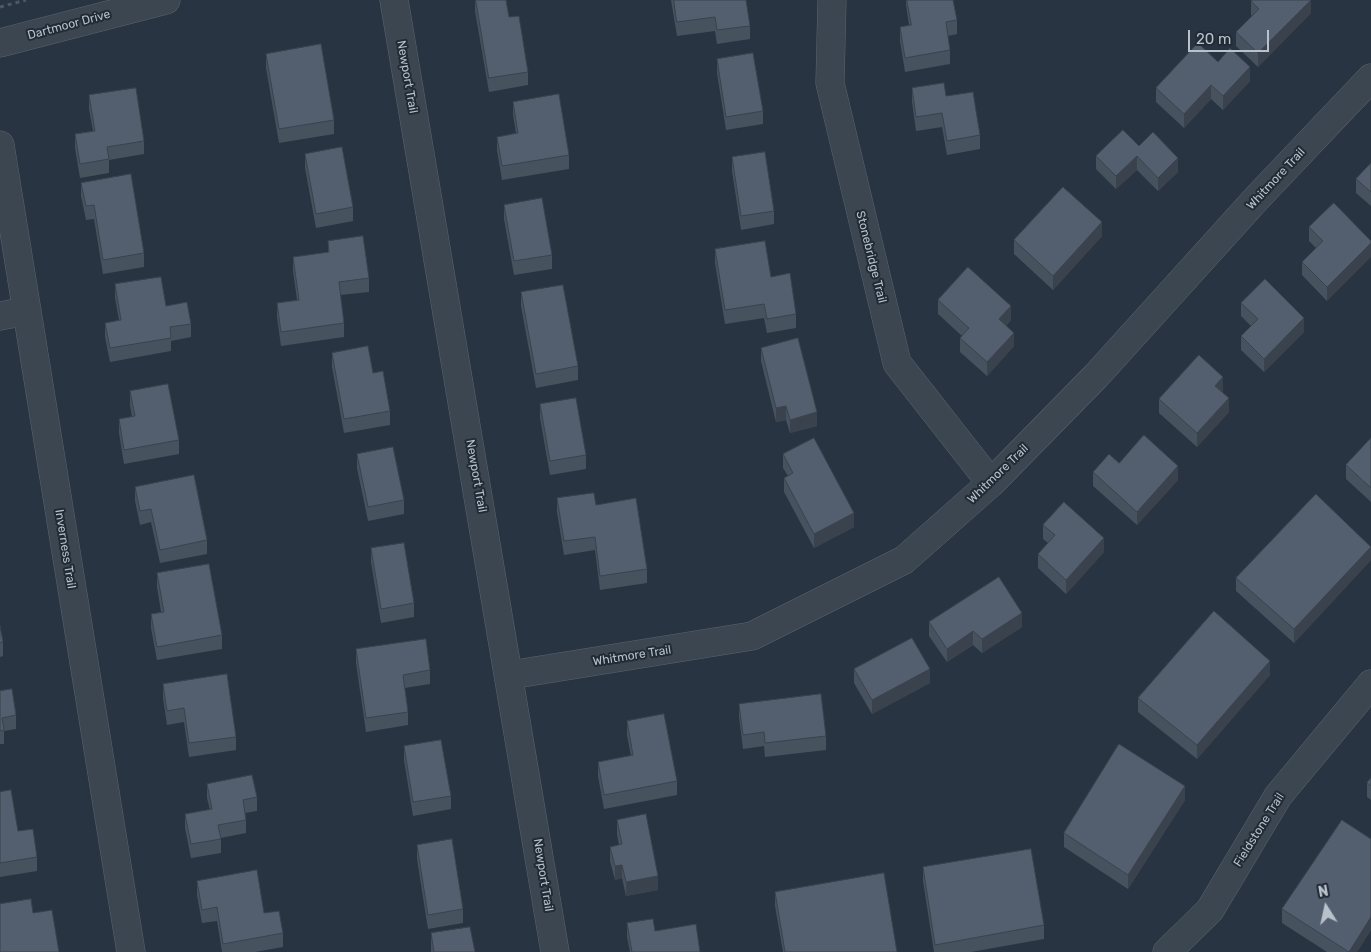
<!DOCTYPE html>
<style>
body{margin:0}
#map{position:relative;width:1371px;height:952px;overflow:hidden;background:#283441;font-family:Rubik,sans-serif}
canvas{display:block}
.north{position:absolute;left:1301px;top:882px;width:50px;height:50px;-webkit-text-stroke:4px #212b36;paint-order:stroke;rotate:350deg;font-size:14px;font-weight:700;line-height:20px;text-align:center;color:#b9c1cb}
.north::after{content:'';display:block;margin:auto;width:18px;height:22px;background:#b9c1cb;clip-path:polygon(50% 0,100% 100%,50% 72%,0 100%)}
.scale{position:absolute;left:1188px;top:30px;width:81px;height:22px;box-sizing:border-box;border:2px solid #b9c1cb;border-top:0;padding-left:6px;font-size:15px;line-height:18px;white-space:nowrap;color:#b9c1cb;-webkit-text-stroke:4px #212b36;paint-order:stroke}
</style>
<div id="map">
<canvas width="1371" height="952"></canvas>
<div class="north">N</div>
<div class="scale">20 m</div>
</div>
<script>
const context = document.querySelector('canvas').getContext('2d');
context.lineJoin = 'round';
function strokePath(path, color, width, dash) { context.strokeStyle = color; context.lineWidth = width; context.lineCap = dash ? 'butt' : 'round'; context.setLineDash(dash || []); context.stroke(path); }
function paint(path, color) { context.fillStyle = color; context.fill(path, 'evenodd'); }
function label(font, color, halo, rows, align = 'center') {
  context.font = font + ' Rubik,sans-serif'; context.lineWidth = 4; context.setLineDash([]); context.textBaseline = 'middle'; context.strokeStyle = halo; context.fillStyle = color; for (const [text, x, y, turn = 0] of rows) {
    context.save(); context.translate(x, y); context.rotate((+turn || 0) * Math.PI / 180); context.textAlign = isNaN(turn) ? turn : align; if (halo) context.strokeText(text, 0, 0); context.fillText(text, 0, 0); context.restore();
  }
}
const minor = new Path2D(`
 M394 0 555 952
 M832 0 830 83 897 363 991 483
 M0 43 166 0
 M0 145 131 952
 M0 316 26 311
 M510 675 752 636 904 560 991 483 1096 376 1257 198 1371 78
 M1167 952 1210 910 1278 796 1371 684`);
strokePath(minor, '#5a646e', 29);
strokePath(new Path2D(`
 M0 7 26 0`), '#485d5f', 3, [4, 4]);
strokePath(minor, '#3c4651', 28);
paint(new Path2D(`
 M475 0H506L509 17 528 72V85L489 92 475 11Z
 M671 0H746L750 26V39L717 44 715 31 677 36Z
 M906 0H953L957 20V34L948 36 950 50V64L905 72 900 41V27L909 25 906 5Z
 M1251 1 1311 13 1258 67 1236 46V32L1252 16 1251 15Z
 M266 54 334 120V134L279 143 266 68Z
 M717 59 763 111V124L726 130 717 73Z
 M1218 62 1250 81 1223 110 1211 99 1184 128 1156 102V88Z
 M912 88 946 96 980 135V149L947 155 942 127 916 131 912 102Z
 M89 95 144 141V154L109 160V173L80 178 75 148V134L93 131 89 109Z
 M513 102 569 155V169L502 180 497 150V137L516 133 513 115Z
 M1139 146 1178 172 1158 191 1137 170 1116 189 1096 169V156Z
 M305 154 353 207V221L316 228 305 168Z
 M732 157 774 211V224L741 230 732 171Z
 M1371 163V206L1356 193V179Z
 M81 183 144 253V267L103 274 94 219 86 220 81 196Z
 M1334 203 1327 301 1302 275V262L1316 248 1309 241V227Z
 M504 205 552 255V269L514 275 504 219Z
 M1102 236 1053 290 1014 254V240Z
 M328 241 369 278V292L340 295 344 323V337L281 346 277 317V303L297 300 293 271V257L328 252Z
 M715 249 771 277 796 314V328L767 333 764 318 725 324 715 263Z
 M115 284 166 306 191 324V337L171 341V351L110 362 105 337V323L119 320 115 298Z
 M521 292 578 366V380L536 388 521 306Z
 M938 300 1011 320 1006 326 1014 346 987 376 960 352V338L962 336 938 314Z
 M1241 303 1304 332 1264 372 1241 350V336L1251 326 1241 316Z
 M761 348 817 426 790 433 786 420 776 422 761 361Z
 M332 353 373 373 390 411V425L344 433 332 367Z
 M130 391 179 440V454L124 464 119 433V419L132 417 130 405Z
 M1223 391 1222 392 1229 412 1197 447 1159 413V399Z
 M540 404 586 455V469L550 475 540 418Z
 M1371 438V502L1346 479V465Z
 M357 454 404 500V514L368 521 357 468Z
 M783 454 854 527 814 548 784 492V478L788 476 783 468Z
 M1119 463 1178 480 1137 525 1093 486V472Z
 M135 487 207 540V554L160 563 151 522 140 525 135 501Z
 M557 498 596 505 647 569V583L600 590 595 550 564 555 557 512Z
 M1043 525 1104 552 1066 594 1038 568V554L1048 543 1043 539Z
 M371 548 414 603V617L381 623 371 562Z
 M1371 560 1294 643 1236 591V578Z
 M157 573 222 635V649L157 660 151 628V614L161 612 157 587Z
 M929 622 1022 627 982 653 973 645 947 662 929 636Z
 M0 626 3 642V656L0 657Z
 M356 649 430 670V684L405 688 408 712V725L366 732 356 663Z
 M854 669 930 683 872 714 854 683Z
 M1270 675 1197 759 1138 712V698Z
 M163 684 236 737V750L189 757 184 722 167 725 163 698Z
 M0 691 16 715V729L4 731V744H0Z
 M739 704 826 736V750L765 757 764 746 743 749 739 717Z
 M627 721 677 781V795L604 809 598 776V762L631 756 627 735Z
 M404 746 451 796V809L413 816 404 760Z
 M1371 778V800L1367 797V783Z
 M207 784 257 797V811L245 813 246 820V833L221 838V853L191 858 185 828V814L210 810 207 798Z
 M0 792 18 831 37 857V871L0 877Z
 M1185 800 1128 889 1064 847V833Z
 M617 820 658 890 626 896 622 878 615 880 610 861V847L619 845 617 834Z
 M1371 839V930L1357 952H1327L1282 923V909Z
 M417 845 463 909V923L428 929 417 859Z
 M923 867 1044 925V939L971 952H934L923 881Z
 M197 881 264 913 283 933V947L255 952H222L217 921 202 923 197 895Z
 M775 892 897 952H783L775 906Z
 M627 923 700 952H630L627 937Z
 M431 933 475 952H431Z`), '#47525f');
paint(new Path2D(`
 M1311 0V13L1258 67V53Z
 M1250 67V81L1223 110V96Z
 M1211 85V99L1184 128V114Z
 M1137 156V170L1116 189V176Z
 M1178 158V172L1158 191V178Z
 M1102 222V236L1053 290V276Z
 M1371 243V257L1327 301V287Z
 M1011 306V320L999 333V319Z
 M1304 318V332L1264 372V359Z
 M1014 333V346L987 376V362Z
 M1223 377V391L1215 400V386Z
 M1229 398V412L1197 447V433Z
 M786 406V420L776 422V408Z
 M817 412V426L790 433V420Z
 M1178 466V480L1137 525V512Z
 M854 513V527L814 548V534Z
 M1104 538V552L1066 594V580Z
 M1371 547V560L1294 643V629Z
 M1022 613V627L982 653V639Z
 M973 631V645L947 662V649Z
 M1270 661V675L1197 759V745Z
 M930 669V683L872 714V700Z
 M1185 786V800L1128 889V875Z
 M622 865V878L615 880V866Z
 M658 876V890L626 896V882Z
 M1371 917V930L1357 952H1349Z`), '#3a424d');
const building = new Path2D(`
 M476 0H506L509 17 519 16 528 72 489 78Z
 M674 0H746L750 26 717 30 715 17 677 22Z
 M907 0H953L957 20 946 22 950 50 905 58 900 27 911 25Z
 M1252 0H1311L1258 53 1236 32 1259 9 1251 1Z
 M1198 43 1218 62 1230 48 1250 67 1223 96 1211 85 1184 114 1156 88Z
 M321 44 334 120 279 129 266 54Z
 M753 53 763 111 726 117 717 59Z
 M944 83 946 96 973 92 980 135 947 141 942 113 916 117 912 88Z
 M136 88 144 141 107 147 109 159 80 164 75 134 95 131 89 95Z
 M559 94 569 155 502 166 497 137 518 133 513 102Z
 M1123 130 1139 146 1153 132 1178 158 1158 178 1137 156 1116 176 1096 156Z
 M342 147 353 207 316 214 305 154Z
 M765 152 774 211 741 216 732 157Z
 M1371 163V192L1356 179Z
 M131 174 144 253 103 260 94 205 86 206 81 183Z
 M1063 187 1102 222 1053 276 1014 240Z
 M542 198 552 255 514 261 504 205Z
 M1334 203 1371 241V243L1327 287 1302 262 1323 241 1309 227Z
 M363 236 369 278 339 282 344 323 281 332 277 303 299 300 293 257 329 252 328 241Z
 M765 241 771 277 790 273 796 314 767 319 764 304 725 310 715 249Z
 M968 267 1011 306 999 319 1014 333 987 362 960 338 969 328 938 300Z
 M161 277 166 306 187 302 191 324 170 327 171 338 110 348 105 323 121 320 115 284Z
 M1265 279 1304 318 1264 359 1241 336 1258 319 1241 303Z
 M563 285 578 366 536 374 521 292Z
 M798 338 817 412 790 420 786 406 776 408 761 348Z
 M368 346 373 373 383 371 390 411 344 419 332 353Z
 M1199 355 1223 377 1215 386 1229 398 1197 433 1159 399Z
 M168 384 179 440 124 450 119 419 135 416 130 391Z
 M576 398 586 455 550 461 540 404Z
 M1144 435 1178 466 1137 512 1093 472 1109 454 1119 463Z
 M814 438 854 513 814 534 784 478 793 473 783 454Z
 M1371 438V488L1346 465Z
 M393 447 404 500 368 507 357 454Z
 M194 475 207 540 160 550 151 509 140 511 135 487Z
 M594 493 596 505 636 498 647 569 600 576 595 537 564 541 557 498Z
 M1316 494 1371 547 1294 629 1236 578Z
 M1064 502 1104 538 1066 580 1038 554 1055 535 1043 525Z
 M404 543 414 603 381 609 371 548Z
 M209 564 222 635 157 647 151 614 164 612 157 573Z
 M999 577 1022 613 982 639 973 631 947 649 929 622Z
 M1214 611 1270 661 1197 745 1138 698Z
 M0 626 3 642 0 643Z
 M912 638 930 669 872 700 854 669Z
 M426 639 430 670 403 675 408 712 366 718 356 649Z
 M227 674 236 737 189 743 184 708 167 711 163 684Z
 M12 689 16 715 2 718 4 730 0 731V691Z
 M821 694 826 736 765 743 764 732 743 735 739 704Z
 M664 714 677 781 604 795 598 762 633 755 627 721Z
 M441 740 451 796 413 802 404 746Z
 M1119 744 1185 786 1128 875 1064 833Z
 M252 775 257 797 243 800 246 820 218 825 221 839 191 844 185 814 212 809 207 784Z
 M1371 778V786L1367 783Z
 M11 790 18 831 33 829 37 857 0 863V792Z
 M646 814 658 876 626 882 622 865 615 866 610 847 622 844 617 820Z
 M1342 820 1371 839V917L1349 952 1282 909Z
 M452 839 463 909 428 915 417 845Z
 M1031 849 1044 925 935 945 923 867Z
 M257 870 264 913 279 911 283 933 223 944 217 907 202 910 197 881Z
 M884 873 897 952H785L775 892Z
 M31 899 33 913 52 910 59 952H0V904Z
 M653 919 655 931 696 924 700 952H632L627 923Z
 M470 927 475 952H434L431 933Z`);
paint(building, '#535f6e');
strokePath(building, '#3a424d', 1);
label('12px', '#b9c1cb', '#212b36', [
 ["Dartmoor Drive",69,25,-15],
 ["Newport Trail",407,77,80],
 ["Whitmore Trail",1276,179,-47],
 ["Stonebridge Trail",871,257,76],
 ["Whitmore Trail",998,474,-44],
 ["Newport Trail",476,476,80],
 ["Inverness Trail",65,549,81],
 ["Whitmore Trail",632,656,-9],
 ["Fieldstone Trail",1259,830,-58],
 ["Newport Trail",543,875,81]
]);
</script>
